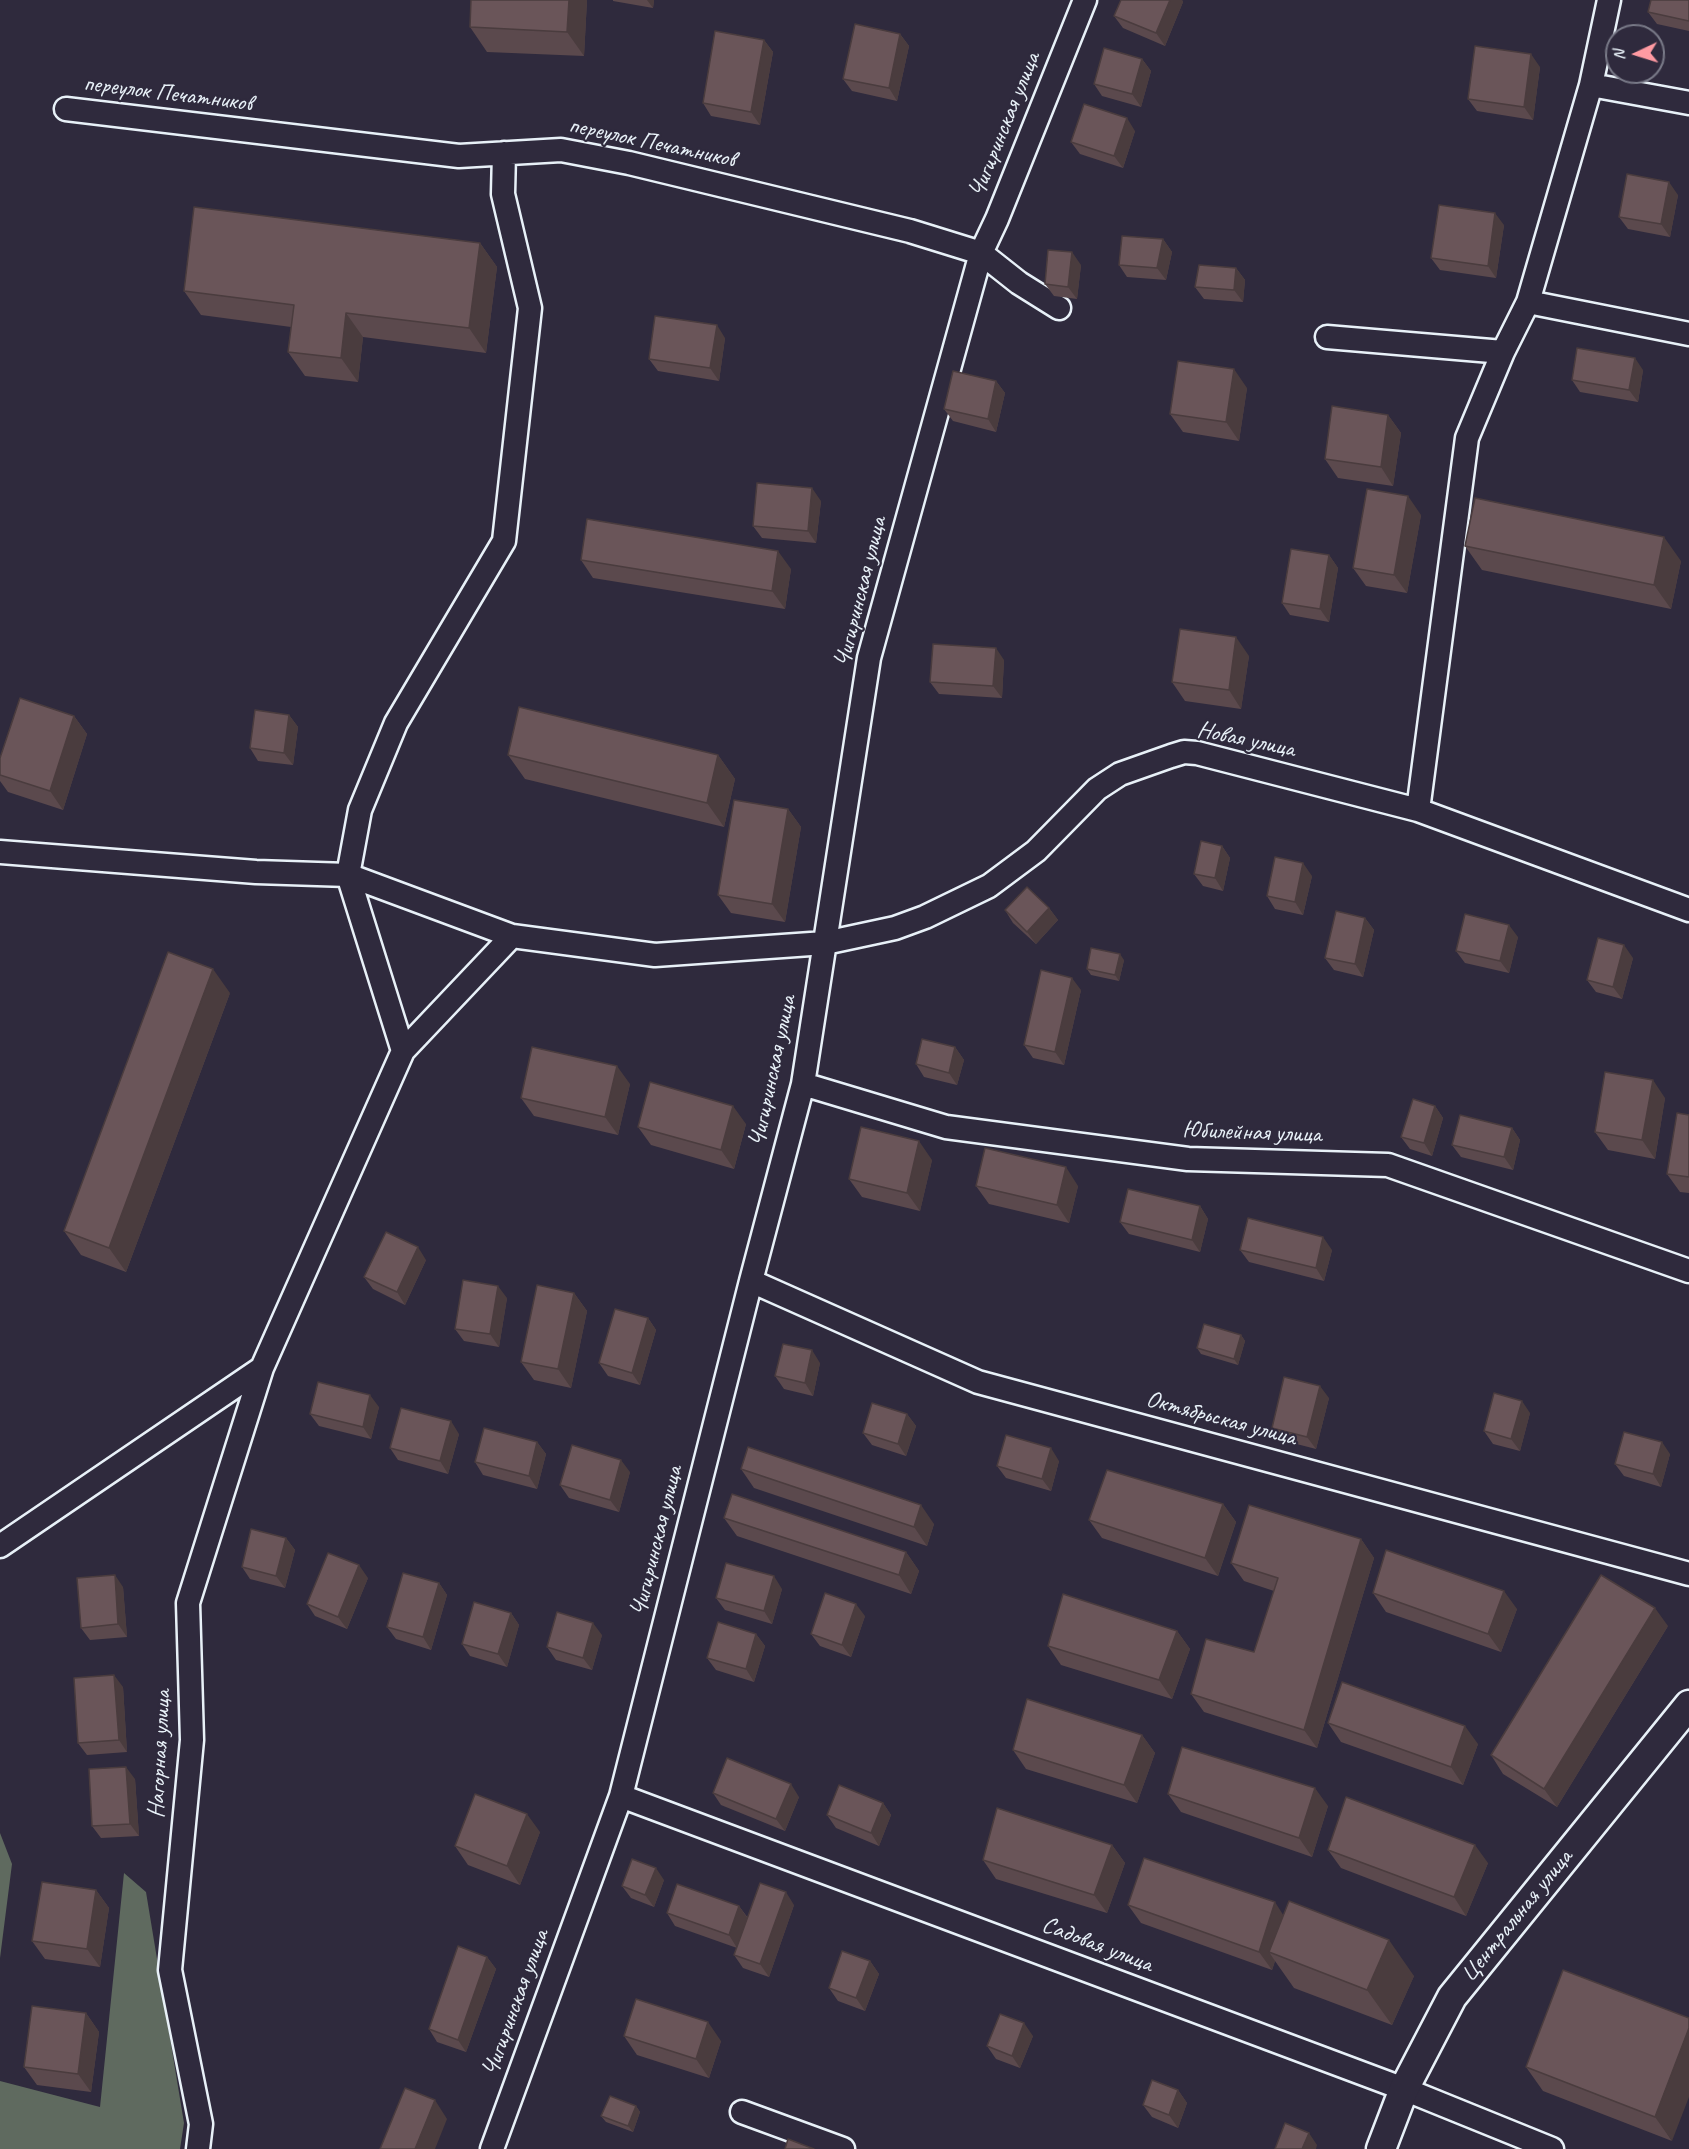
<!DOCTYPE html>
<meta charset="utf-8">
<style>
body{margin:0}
#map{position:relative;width:1689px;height:2149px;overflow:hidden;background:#2f2a3d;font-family:Caveat,sans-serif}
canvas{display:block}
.north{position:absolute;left:1605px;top:24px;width:60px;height:60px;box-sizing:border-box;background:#2f2a3d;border:2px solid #797a88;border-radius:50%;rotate:266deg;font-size:16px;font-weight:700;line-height:24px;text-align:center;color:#e8f1f8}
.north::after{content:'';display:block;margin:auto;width:21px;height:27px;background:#ff9aa2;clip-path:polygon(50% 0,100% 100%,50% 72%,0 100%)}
</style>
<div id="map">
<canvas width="1689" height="2149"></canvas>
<div class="north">N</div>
</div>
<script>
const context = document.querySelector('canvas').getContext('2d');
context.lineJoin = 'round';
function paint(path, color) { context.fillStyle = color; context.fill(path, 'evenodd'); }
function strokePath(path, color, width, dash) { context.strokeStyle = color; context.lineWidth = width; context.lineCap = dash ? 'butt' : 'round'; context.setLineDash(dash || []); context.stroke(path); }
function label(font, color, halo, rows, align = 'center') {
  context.font = font + ' Caveat,sans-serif'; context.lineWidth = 4.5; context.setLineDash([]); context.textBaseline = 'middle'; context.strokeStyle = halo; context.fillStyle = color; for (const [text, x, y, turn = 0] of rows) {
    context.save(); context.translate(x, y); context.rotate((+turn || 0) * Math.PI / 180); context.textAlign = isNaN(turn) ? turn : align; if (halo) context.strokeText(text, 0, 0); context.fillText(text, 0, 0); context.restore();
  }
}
paint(new Path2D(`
 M0 1833 12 1864 0 1958Z
 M124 1873 146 1892 184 2123 180 2149H0V2081L100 2107Z`), '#5f6a5f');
const minor = new Path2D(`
 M1591 85 1689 103
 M66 109 459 156 561 150 629 163 910 231 981 253 1019 283 1059 308
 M1528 302 1689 334
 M1327 337 1503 352
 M1418 810 1467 438 1503 352 1528 302 1591 85 1609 0
 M0 852 256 872 348 875 512 936 655 955 825 943 895 928 925 917 989 886 1036 851 1097 789 1120 774 1171 756 1184 752 1197 753 1418 810 1689 910
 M403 1051 512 936
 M803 1084 946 1127 1188 1159 1388 1165 1689 1271
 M751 1281 978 1382 1689 1574
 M0 1546 262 1368
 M621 1796 1404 2089 1552 2149
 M742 2112 843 2149
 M198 2149 201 2124 170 1970 192 1740 188 1603 262 1368 403 1051 348 875 360 810 396 723 504 541 530 308 503 194 504 153
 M492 2149 621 1796 751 1281 803 1084 869 658 981 253 997 219 1085 0`);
const tertiary = new Path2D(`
 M1381 2149 1404 2089 1452 1997 1689 1705`);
strokePath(minor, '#e8f1f8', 27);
strokePath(tertiary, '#e8f1f8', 33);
strokePath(minor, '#2f2a3d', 22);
strokePath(tertiary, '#2f2a3d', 28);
paint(new Path2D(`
 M471 0H587L584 56 487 52 470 27Z
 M613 0H654L653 8 613 1Z
 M1121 0H1182L1183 2 1165 46 1123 28 1114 16Z
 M1689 0V31L1657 24 1648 12Z
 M900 34 909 46 897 101 852 91 843 79Z
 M764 40 773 52 760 125 711 116 703 103Z
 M1142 59 1151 71 1141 107 1102 96 1094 84Z
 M1540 67 1533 120 1477 111 1468 99Z
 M1135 131 1123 168 1080 154 1071 142Z
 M1678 195 1670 237 1628 229 1619 217Z
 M1504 225 1496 278 1440 270 1431 258Z
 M1163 239 1172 252 1166 280 1127 277 1119 265Z
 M480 243 497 267 486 353 363 337 358 382 305 376 288 352 291 327 201 315 184 291Z
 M1081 265 1077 299 1054 296 1045 284Z
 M1236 268 1245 280 1243 302 1204 299 1195 287Z
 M725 338 719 381 658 371 649 359Z
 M1643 370 1638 402 1580 392 1572 380Z
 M996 381 1005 393 996 432 953 421 944 409Z
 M1247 388 1239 441 1183 432 1170 414Z
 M1388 415 1401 433 1393 486 1338 478 1325 459Z
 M821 501 816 543 762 538 753 526Z
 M1421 515 1407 593 1366 586 1353 568Z
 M1465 546 1681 561 1671 609 1482 570Z
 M1329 555 1338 568 1329 622 1290 615 1282 603Z
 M581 560 791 569 785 609 593 578Z
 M1249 656 1241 709 1185 701 1172 682Z
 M1004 660 1002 698 939 694 930 682Z
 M289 715 298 727 293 765 258 761 250 748Z
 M74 716 87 734 63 810 8 792 0 781V758Z
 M508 755H718L735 779 724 827 525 779Z
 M788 809 801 827 785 922 731 913 718 895Z
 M1222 846 1230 858 1223 891 1203 886 1194 874Z
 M1312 876 1303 915 1275 909 1267 896Z
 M1049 908 1058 920 1036 944 1013 923 1005 910Z
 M1365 918 1374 930 1363 977 1334 970 1325 958Z
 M1518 937 1509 973 1465 963 1456 951Z
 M1633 958 1622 999 1596 992 1587 980Z
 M1124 960 1119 981 1091 975 1087 969Z
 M1081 990 1064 1065 1033 1058 1024 1045Z
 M230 993 126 1272 81 1255 64 1231Z
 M955 1047 964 1060 957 1085 924 1077 916 1064Z
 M630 1084 618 1135 534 1116 521 1098Z
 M1665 1098 1655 1159 1608 1150 1595 1132Z
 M1435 1106 1443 1118 1432 1156 1410 1149 1401 1137Z
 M1689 1115V1193L1680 1192 1667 1174Z
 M746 1124 734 1169 651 1145 638 1127Z
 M1512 1128 1520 1140 1513 1170 1461 1157 1452 1145Z
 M932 1160 920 1211 862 1197 849 1179Z
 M976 1186H1078L1069 1223 989 1204Z
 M1200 1206 1208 1219 1200 1252 1129 1234 1120 1222Z
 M1240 1250H1332L1324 1281 1249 1262Z
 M426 1260 405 1305 373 1289 364 1277Z
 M574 1293 587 1311 571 1388 534 1380 521 1362Z
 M507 1298 499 1347 464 1341 455 1329Z
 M648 1318 656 1330 640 1385 608 1376 599 1363Z
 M1241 1335 1245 1341 1238 1365 1201 1354 1197 1348Z
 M820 1363 813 1396 784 1389 775 1376Z
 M1329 1398 1316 1449 1281 1440 1272 1428Z
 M379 1407 371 1439 319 1426 310 1414Z
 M1530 1413 1520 1451 1493 1444 1484 1431Z
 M907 1414 916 1426 906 1456 872 1445 863 1433Z
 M459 1434 448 1474 398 1460 390 1448Z
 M537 1442 546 1454 537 1489 483 1475 475 1462Z
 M1670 1454 1661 1487 1624 1476 1615 1464Z
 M1059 1461 1051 1491 1006 1478 997 1466Z
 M741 1469 934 1524 927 1546 754 1488Z
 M630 1472 619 1512 569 1498 560 1485Z
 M1223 1504 1236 1522 1218 1576 1102 1538 1089 1520Z
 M724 1518 906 1552 919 1571 911 1594 737 1536Z
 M286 1538 295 1550 285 1588 250 1579 242 1567Z
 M1361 1539 1374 1558 1317 1748 1204 1712 1191 1694 1254 1652 1274 1591 1244 1581 1231 1563Z
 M368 1578 347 1629 315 1616 307 1604Z
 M439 1583 447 1595 431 1650 396 1639 387 1627Z
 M123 1587 127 1637 90 1640 81 1628Z
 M782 1589 772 1624 725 1610 716 1598Z
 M1373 1593 1517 1609 1501 1652 1386 1612Z
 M511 1613 519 1625 507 1667 470 1656 462 1644Z
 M865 1616 851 1657 820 1646 811 1634Z
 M1668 1626 1557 1807 1503 1774 1491 1755Z
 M1177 1631 1190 1649 1172 1699 1061 1665 1048 1646Z
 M756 1634 765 1646 754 1682 716 1670 707 1658Z
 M602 1635 592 1670 556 1660 547 1647Z
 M123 1687 127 1752 87 1755 78 1743Z
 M1328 1723 1478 1744 1463 1785 1341 1742Z
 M1142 1735 1155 1753 1137 1803 1026 1769 1013 1750Z
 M135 1779 139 1836 101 1838 92 1826Z
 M713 1793 799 1797 785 1831 721 1805Z
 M1168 1794 1328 1806 1312 1857 1181 1812Z
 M883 1803 891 1815 879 1846 836 1828 827 1815Z
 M540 1832 520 1885 468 1865 455 1846Z
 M1112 1845 1125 1863 1107 1913 996 1879 983 1860Z
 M1328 1850 1488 1863 1466 1916 1341 1868Z
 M664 1880 654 1907 631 1898 622 1886Z
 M96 1890 109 1908 100 1967 45 1959 32 1941Z
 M794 1905 769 1977 743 1968 734 1955 737 1948 675 1926 667 1913 739 1906 748 1918Z
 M1128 1905 1283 1915 1414 1976 1392 2025 1294 1988 1275 1961 1272 1970 1141 1923Z
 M487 1957 496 1969 466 2052 437 2042 429 2029Z
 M870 1961 879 1974 865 2011 838 2001 829 1988Z
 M1563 1970 1672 2141 1543 2091 1526 2067Z
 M86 2013 99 2032 91 2092 37 2085 24 2067Z
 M624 2036 721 2041 709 2078 637 2055Z
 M1033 2036 1020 2068 996 2059 987 2046Z
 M1178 2090 1187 2103 1178 2128 1152 2117 1143 2105Z
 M636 2106 640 2112 633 2132 606 2122 601 2116Z`), '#5b494d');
paint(new Path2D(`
 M569 0H587L584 56 567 32Z
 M647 0H654L653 8Z
 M1170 0H1182L1183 2 1165 46 1156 33Z
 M900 34 909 46 897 101 889 88Z
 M764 40 773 52 760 125 751 112Z
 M1531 54 1540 67 1533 120 1524 107Z
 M1142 59 1151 71 1141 107 1132 94Z
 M1127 118 1135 131 1123 168 1114 156Z
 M1669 182 1678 195 1670 237 1661 224Z
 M1495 213 1504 225 1496 278 1488 266Z
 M1163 239 1172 252 1166 280 1157 268Z
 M480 243 497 267 486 353 469 328Z
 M1072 252 1081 265 1077 299 1068 287Z
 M1236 268 1245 280 1243 302 1234 290Z
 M346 313 363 337 358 382 341 358Z
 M717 325 725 338 719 381 710 368Z
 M1635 358 1643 370 1638 402 1629 390Z
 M1234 369 1247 388 1239 441 1226 422Z
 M996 381 1005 393 996 432 988 419Z
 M1388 415 1401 433 1393 486 1381 467Z
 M812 488 821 501 816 543 808 531Z
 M1408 496 1421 515 1407 593 1394 575Z
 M1664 537 1681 561 1671 609 1654 585Z
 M778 551 791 569 785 609 772 591Z
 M1329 555 1338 568 1329 622 1320 609Z
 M1236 637 1249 656 1241 709 1229 690Z
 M996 648 1004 660 1002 698 993 686Z
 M289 715 298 727 293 765 284 753Z
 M74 716 87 734 63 810 50 791Z
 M718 755 735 779 724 827 707 803Z
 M788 809 801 827 785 922 772 904Z
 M1222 846 1230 858 1223 891 1215 878Z
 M1303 863 1312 876 1303 915 1295 902Z
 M1049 908 1058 920 1036 944 1027 932Z
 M1365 918 1374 930 1363 977 1355 964Z
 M1509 925 1518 937 1509 973 1500 961Z
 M1624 945 1633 958 1622 999 1613 987Z
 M1120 954 1124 960 1119 981 1115 975Z
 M213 969 230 993 126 1272 109 1248Z
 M1072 978 1081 990 1064 1065 1055 1052Z
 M955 1047 964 1060 957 1085 949 1073Z
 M617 1066 630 1084 618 1135 605 1117Z
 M1653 1080 1665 1098 1655 1159 1642 1140Z
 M733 1106 746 1124 734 1169 721 1150Z
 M1435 1106 1443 1118 1432 1156 1424 1143Z
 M1512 1128 1520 1140 1513 1170 1504 1157Z
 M919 1141 932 1160 920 1211 907 1193Z
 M1066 1167 1078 1186 1069 1223 1057 1205Z
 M1200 1206 1208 1219 1200 1252 1192 1240Z
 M1323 1237 1332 1250 1324 1281 1316 1268Z
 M418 1247 426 1260 405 1305 397 1292Z
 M498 1286 507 1298 499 1347 490 1334Z
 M574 1293 587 1311 571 1388 558 1369Z
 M648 1318 656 1330 640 1385 632 1373Z
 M1241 1335 1245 1341 1238 1365 1234 1359Z
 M812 1350 820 1363 813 1396 805 1383Z
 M1320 1386 1329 1398 1316 1449 1307 1437Z
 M370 1395 379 1407 371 1439 363 1427Z
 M1522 1401 1530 1413 1520 1451 1511 1439Z
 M907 1414 916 1426 906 1456 898 1444Z
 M451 1421 459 1434 448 1474 440 1461Z
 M537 1442 546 1454 537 1489 529 1476Z
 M1662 1442 1670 1454 1661 1487 1653 1474Z
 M1051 1448 1059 1461 1051 1491 1042 1479Z
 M621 1460 630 1472 619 1512 610 1500Z
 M1223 1504 1236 1522 1218 1576 1205 1558Z
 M921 1505 934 1524 927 1546 914 1527Z
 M286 1538 295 1550 285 1588 276 1576Z
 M1361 1539 1374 1558 1317 1748 1304 1730Z
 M906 1552 919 1571 911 1594 899 1575Z
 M359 1565 368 1578 347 1629 338 1617Z
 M115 1575 123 1587 127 1637 118 1624Z
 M774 1576 782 1589 772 1624 764 1611Z
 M439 1583 447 1595 431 1650 423 1637Z
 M1504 1591 1517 1609 1501 1652 1488 1634Z
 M856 1604 865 1616 851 1657 842 1645Z
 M1655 1608 1668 1626 1557 1807 1544 1789Z
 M511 1613 519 1625 507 1667 498 1654Z
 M593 1623 602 1635 592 1670 583 1658Z
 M1177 1631 1190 1649 1172 1699 1159 1680Z
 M756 1634 765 1646 754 1682 746 1669Z
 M114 1675 123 1687 127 1752 119 1740Z
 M1465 1726 1478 1744 1463 1785 1451 1767Z
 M1142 1735 1155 1753 1137 1803 1124 1785Z
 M126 1767 135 1779 139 1836 130 1824Z
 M791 1784 799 1797 785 1831 776 1819Z
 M1315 1788 1328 1806 1312 1857 1299 1838Z
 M883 1803 891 1815 879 1846 871 1833Z
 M527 1814 540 1832 520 1885 507 1866Z
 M1112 1845 1125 1863 1107 1913 1094 1895Z
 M1475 1845 1488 1863 1466 1916 1454 1897Z
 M656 1868 664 1880 654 1907 645 1895Z
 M96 1890 109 1908 100 1967 87 1949Z
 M786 1892 794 1905 769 1977 760 1964Z
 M1275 1902 1287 1921 1269 1952 1275 1961 1272 1970 1259 1952Z
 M739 1906 748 1919 737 1948 729 1935Z
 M1389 1940 1414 1976 1392 2025 1367 1990Z
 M487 1957 496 1969 466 2052 458 2040Z
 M870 1961 879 1974 865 2011 856 1998Z
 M86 2013 99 2032 91 2092 78 2074Z
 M708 2022 721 2041 709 2078 696 2059Z
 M1024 2023 1033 2036 1020 2068 1012 2056Z
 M1689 2028V2097L1672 2141 1655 2117Z
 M1178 2090 1187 2103 1178 2128 1169 2115Z
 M435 2100 447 2119 435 2149H415Z
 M636 2106 640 2112 633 2132 628 2126Z
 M1309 2133 1317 2145 1316 2149H1302Z`), '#4a3c3e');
const building = new Path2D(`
 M471 0H569L567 32 470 27Z
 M1121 0H1170L1156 33 1114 16Z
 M1651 0H1689V21L1648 12Z
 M855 24 900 34 889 88 843 79Z
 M715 31 764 40 751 112 703 103Z
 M1475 46 1531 54 1524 107 1468 99Z
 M1104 48 1142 59 1132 94 1094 84Z
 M1084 104 1127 118 1114 156 1071 142Z
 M1627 174 1669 182 1661 224 1619 217Z
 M1439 205 1495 213 1488 266 1431 258Z
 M194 207 480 243 469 328 346 313 341 358 288 352 294 305 184 291Z
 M1122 236 1163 239 1157 268 1119 265Z
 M1048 250 1072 252 1068 287 1045 284Z
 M1199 265 1236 268 1234 290 1195 287Z
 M655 316 717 325 710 368 649 359Z
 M1577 348 1635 358 1629 390 1572 380Z
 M1178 361 1234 369 1226 422 1170 414Z
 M953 371 996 381 988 419 944 409Z
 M1332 406 1388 415 1381 467 1325 459Z
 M757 483 812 488 808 531 753 526Z
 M1367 489 1408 496 1394 575 1353 568Z
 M1475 498 1664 537 1654 585 1465 546Z
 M587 519 778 551 772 591 581 560Z
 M1291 549 1329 555 1320 609 1282 603Z
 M1180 629 1236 637 1229 690 1172 682Z
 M933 644 996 648 993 686 930 682Z
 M20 698 74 716 50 791 0 775V758Z
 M519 707 718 755 707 803 508 755Z
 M255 710 289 715 284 753 250 748Z
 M734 800 788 809 772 904 718 895Z
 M1201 841 1222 846 1215 878 1194 874Z
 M1275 857 1303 863 1295 902 1267 896Z
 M1027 887 1049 908 1027 932 1005 910Z
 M1336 911 1365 918 1355 964 1325 958Z
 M1465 914 1509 925 1500 961 1456 951Z
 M1598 938 1624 945 1613 987 1587 980Z
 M1091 948 1120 954 1115 975 1087 969Z
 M168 952 213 969 109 1248 64 1231Z
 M1041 970 1072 978 1055 1052 1024 1045Z
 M922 1039 955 1047 949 1073 916 1064Z
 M532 1047 617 1066 605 1117 521 1098Z
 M1605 1072 1653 1080 1642 1140 1595 1132Z
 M650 1082 733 1106 721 1150 638 1127Z
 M1413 1099 1435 1106 1424 1143 1401 1137Z
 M1677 1113 1689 1115V1177L1667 1174Z
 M1460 1115 1512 1128 1504 1157 1452 1145Z
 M861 1127 919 1141 907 1193 849 1179Z
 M985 1148 1066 1167 1057 1205 976 1186Z
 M1128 1189 1200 1206 1192 1240 1120 1222Z
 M1248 1218 1323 1237 1316 1268 1240 1250Z
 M386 1232 418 1247 397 1292 364 1277Z
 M463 1280 498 1286 490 1334 455 1329Z
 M537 1285 574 1293 558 1369 521 1362Z
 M615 1309 648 1318 632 1373 599 1363Z
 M1204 1324 1241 1335 1234 1359 1197 1348Z
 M783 1344 812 1350 805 1383 775 1376Z
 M1284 1377 1320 1386 1307 1437 1272 1428Z
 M318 1382 370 1395 363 1427 310 1414Z
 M1494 1393 1522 1401 1511 1439 1484 1431Z
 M872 1403 907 1414 898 1444 863 1433Z
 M401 1408 451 1421 440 1461 390 1448Z
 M484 1428 537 1442 529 1476 475 1462Z
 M1624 1432 1662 1442 1653 1474 1615 1464Z
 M1006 1435 1051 1448 1042 1479 997 1466Z
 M572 1445 621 1460 610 1500 560 1485Z
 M748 1447 921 1505 914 1527 741 1469Z
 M1107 1470 1223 1504 1205 1558 1089 1520Z
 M732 1494 906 1552 899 1575 724 1518Z
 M1249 1505 1361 1539 1304 1730 1191 1694 1206 1639 1254 1652 1278 1578 1231 1563Z
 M251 1529 286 1538 276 1576 242 1567Z
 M1386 1550 1504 1591 1488 1634 1373 1593Z
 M328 1553 359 1565 338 1617 307 1604Z
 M726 1563 774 1576 764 1611 716 1598Z
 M403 1573 439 1583 423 1637 387 1627Z
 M115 1575 118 1624 81 1628 77 1578Z
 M1601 1575 1655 1608 1544 1789 1491 1755Z
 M825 1593 856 1604 842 1645 811 1634Z
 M1063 1594 1177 1631 1159 1680 1048 1646Z
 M474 1602 511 1613 498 1654 462 1644Z
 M557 1612 593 1623 583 1658 547 1647Z
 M718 1622 756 1634 746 1669 707 1658Z
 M114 1675 119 1740 78 1743 74 1678Z
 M1342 1682 1465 1726 1451 1767 1328 1723Z
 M1027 1699 1142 1735 1124 1785 1013 1750Z
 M1182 1747 1315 1788 1299 1838 1168 1794Z
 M727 1758 791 1784 776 1819 713 1793Z
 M126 1767 130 1824 92 1826 89 1769Z
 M839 1785 883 1803 871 1833 827 1815Z
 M475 1794 527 1814 507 1866 455 1846Z
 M1346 1797 1475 1845 1454 1897 1328 1850Z
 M997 1808 1112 1845 1094 1895 983 1860Z
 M1144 1858 1275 1902 1259 1952 1128 1905Z
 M632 1859 656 1868 645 1895 622 1886Z
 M42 1882 96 1890 87 1949 32 1941Z
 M760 1883 786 1892 760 1964 734 1955Z
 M677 1884 739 1906 729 1935 667 1913Z
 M1289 1901 1389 1940 1367 1990 1269 1952Z
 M458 1946 487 1957 458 2040 429 2029Z
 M842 1951 870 1961 856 1998 829 1988Z
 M1563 1970 1689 2018V2028L1655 2117 1526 2067Z
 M636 1999 708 2022 696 2059 624 2036Z
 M32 2006 86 2013 78 2074 24 2067Z
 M1000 2014 1024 2023 1012 2056 987 2046Z
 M1152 2080 1178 2090 1169 2115 1143 2105Z
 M405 2088 435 2100 415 2149H380Z
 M610 2096 636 2106 628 2126 601 2116Z
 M1285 2123 1309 2133 1302 2149H1275Z
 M788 2139 814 2149H785Z`);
paint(building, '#6a5559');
strokePath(building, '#4a3c3e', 1.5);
label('24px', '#e8f1f8', '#2f2a3d', [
 ["переулок Печатников",168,94,7],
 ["Чигиринская улица",1005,125,-68],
 ["переулок Печатников",652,143,12],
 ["Чигиринская улица",861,592,-76],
 ["Новая улица",1246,740,12],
 ["Чигиринская улица",773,1071,-78],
 ["Юбилейная улица",1252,1133,2],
 ["Октябрьская улица",1221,1419,15],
 ["Чигиринская улица",657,1541,-76],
 ["Нагорная улица",160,1754,-87],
 ["Центральная улица",1517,1916,-51],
 ["Садовая улица",1097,1945,21],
 ["Чигиринская улица",516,2003,-70]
]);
</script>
